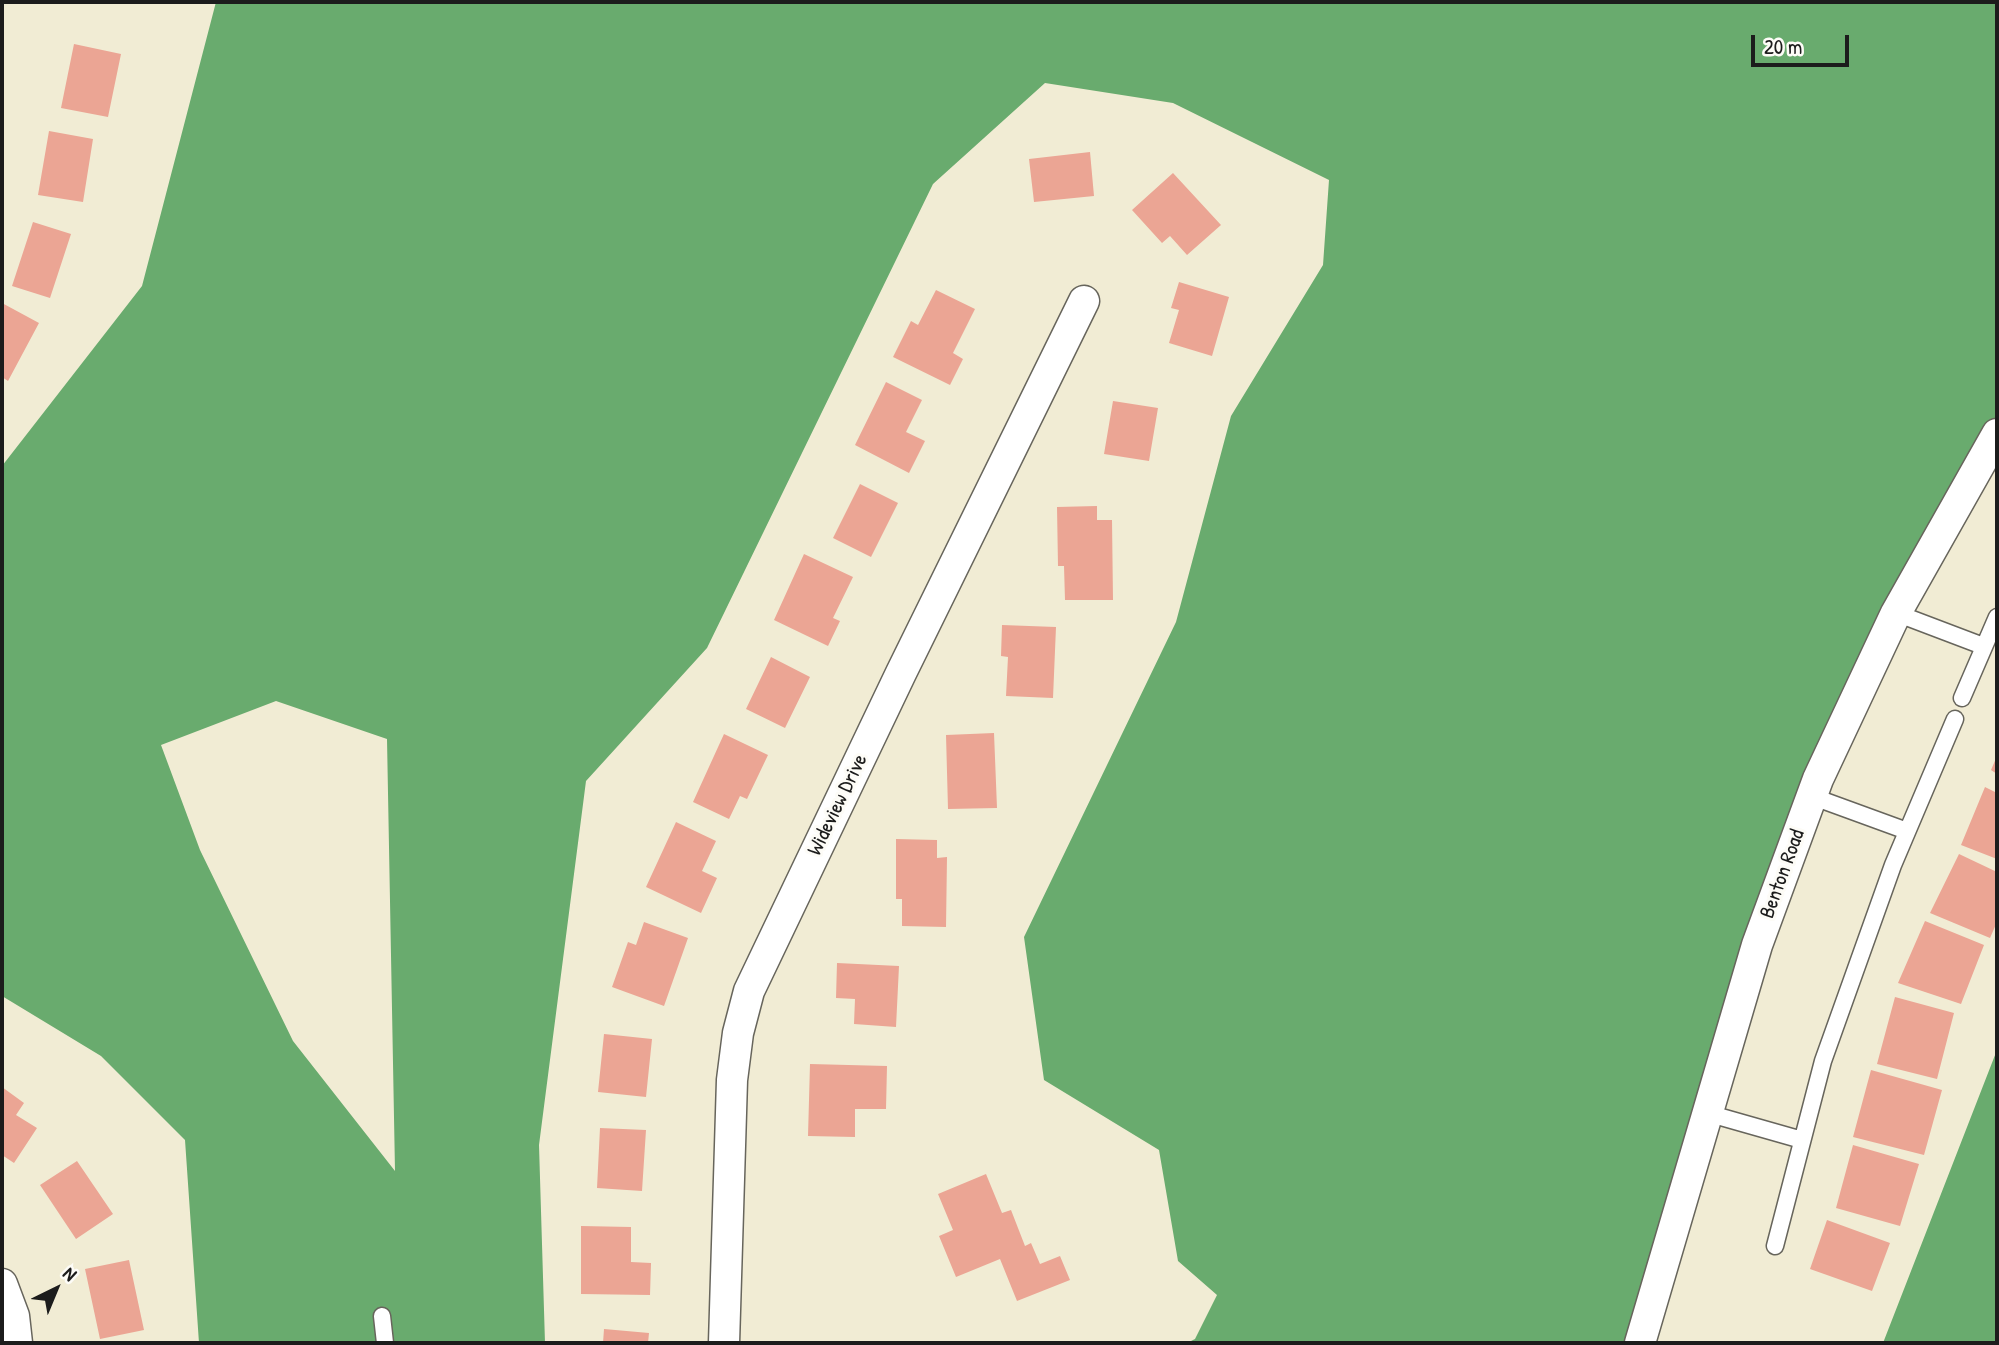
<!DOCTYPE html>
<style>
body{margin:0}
#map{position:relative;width:1999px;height:1345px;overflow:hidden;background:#f1ecd4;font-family:"Patrick Hand",sans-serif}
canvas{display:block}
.frame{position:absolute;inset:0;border:4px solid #1c1c1c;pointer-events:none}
.north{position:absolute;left:21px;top:1254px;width:70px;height:70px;-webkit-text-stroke:5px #fdfcf7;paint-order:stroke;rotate:43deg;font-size:19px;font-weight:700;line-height:28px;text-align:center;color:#1c1c1c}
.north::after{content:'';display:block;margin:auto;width:24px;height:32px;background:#1c1c1c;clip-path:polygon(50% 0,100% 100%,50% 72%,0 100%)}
.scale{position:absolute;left:1751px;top:35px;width:98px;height:32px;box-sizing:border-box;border:4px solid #1c1c1c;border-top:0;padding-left:9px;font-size:21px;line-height:24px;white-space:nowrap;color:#1c1c1c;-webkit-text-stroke:5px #fdfcf7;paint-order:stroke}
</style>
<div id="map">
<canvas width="1999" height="1345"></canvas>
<div class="frame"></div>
<div class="north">N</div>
<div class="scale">20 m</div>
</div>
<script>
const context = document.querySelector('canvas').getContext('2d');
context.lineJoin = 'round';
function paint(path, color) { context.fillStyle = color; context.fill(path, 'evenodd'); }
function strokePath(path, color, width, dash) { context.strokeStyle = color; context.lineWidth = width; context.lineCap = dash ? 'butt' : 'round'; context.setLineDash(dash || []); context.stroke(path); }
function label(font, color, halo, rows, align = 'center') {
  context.font = font + ' "Patrick Hand",sans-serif'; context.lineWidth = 6; context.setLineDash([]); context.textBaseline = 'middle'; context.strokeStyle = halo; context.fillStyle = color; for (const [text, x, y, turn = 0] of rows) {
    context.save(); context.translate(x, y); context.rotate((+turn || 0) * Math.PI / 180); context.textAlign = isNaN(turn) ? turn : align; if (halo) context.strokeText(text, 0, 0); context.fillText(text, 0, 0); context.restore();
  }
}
paint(new Path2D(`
 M216 2H1997V434L1818 779 1640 1343H1187L1195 1339 1217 1295 1178 1261 1159 1150 1044 1080 1024 937 1176 622 1231 416 1323 265 1329 180 1173 103 1045 83 933 184 707 648 586 781 539 1145 545 1343H199L185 1140 101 1056 2 996V466L142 286ZM276 701 387 739 395 1171 293 1041 200 850 161 745Z
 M1997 1050V1343H1883Z`), '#69ab6e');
paint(new Path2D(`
 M74 44 121 54 108 117 61 108Z
 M49 131 93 139 83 202 38 195Z
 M1090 152 1094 196 1034 202 1029 159Z
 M1173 173 1221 225 1187 255 1170 236 1162 243 1132 210Z
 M33 222 71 234 50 298 12 286Z
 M1179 282 1229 297 1212 356 1169 343 1179 310 1171 308Z
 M936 290 975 309 953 353 963 359 950 385 893 357 911 321 918 325Z
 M2 303 39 323 8 381 2 377Z
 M886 382 922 400 906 432 925 441 909 473 855 445Z
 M1113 401 1158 408 1149 461 1104 454Z
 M860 484 898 503 871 557 833 538Z
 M1097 506V520H1112L1113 600H1065L1064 566H1058L1057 507Z
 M804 554 853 577 833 618 840 621 828 646 774 620Z
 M1002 625 1056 627 1053 698 1006 696 1008 657 1001 656Z
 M771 657 810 677 785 728 746 709Z
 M994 733 997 808 948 809 946 735Z
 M724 734 768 755 747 799 740 796 729 819 693 802Z
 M1997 756V774L1991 770Z
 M1985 787 1997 793V859L1961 845Z
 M676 822 716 841 702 871 717 878 701 913 646 887Z
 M896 839 937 840V858L947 857 946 927 902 926V899H896Z
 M1959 854 1997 872V922L1990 938 1930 913Z
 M1925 921 1984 945 1961 1004 1898 983Z
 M644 922 688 938 664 1006 612 987 628 942 636 945Z
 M837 963 899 966 896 1027 854 1024 855 999 836 998Z
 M1895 997 1954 1013 1937 1079 1877 1064Z
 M604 1034 652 1039 646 1097 598 1092Z
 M810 1064 887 1066 886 1109H855V1137L808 1136Z
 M1871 1070 1942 1090 1924 1155 1853 1137Z
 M2 1087 24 1103 16 1115 37 1128 14 1163 2 1155Z
 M600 1128 646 1130 642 1191 597 1188Z
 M1853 1145 1919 1164 1900 1226 1836 1208Z
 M77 1161 113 1214 76 1239 40 1185Z
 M986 1174 1002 1213 1011 1210 1025 1246 1031 1243 1040 1264 1060 1256 1070 1280 1017 1301 1000 1259 956 1277 939 1236 953 1230 938 1194Z
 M1827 1220 1890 1243 1872 1291 1810 1269Z
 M581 1226 631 1227V1262L651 1263 650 1295 581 1294Z
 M129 1260 144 1330 100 1339 85 1269Z
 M604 1329 649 1333 648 1343H603Z`), '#eba594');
const service = new Path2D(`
 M1896 613 1983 646
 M1962 698 1997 617
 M1811 796 1907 831
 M1707 1113 1802 1140
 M1775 1246 1823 1061 1893 865 1955 719
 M382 1316 385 1343`);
const minor = new Path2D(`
 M2 1284 14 1316 17 1343
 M724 1343 732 1080 738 1033 749 991 901 673 1084 301
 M1640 1343 1757 945 1818 779 1896 613 1997 434`);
strokePath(service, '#67655c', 19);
strokePath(minor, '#67655c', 33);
strokePath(service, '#fff', 16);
strokePath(minor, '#fff', 30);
label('21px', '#1c1c1c', '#fdfcf7', [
 ["Wideview Drive",838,805,-64],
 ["Benton Road",1783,874,-70]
]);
</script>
